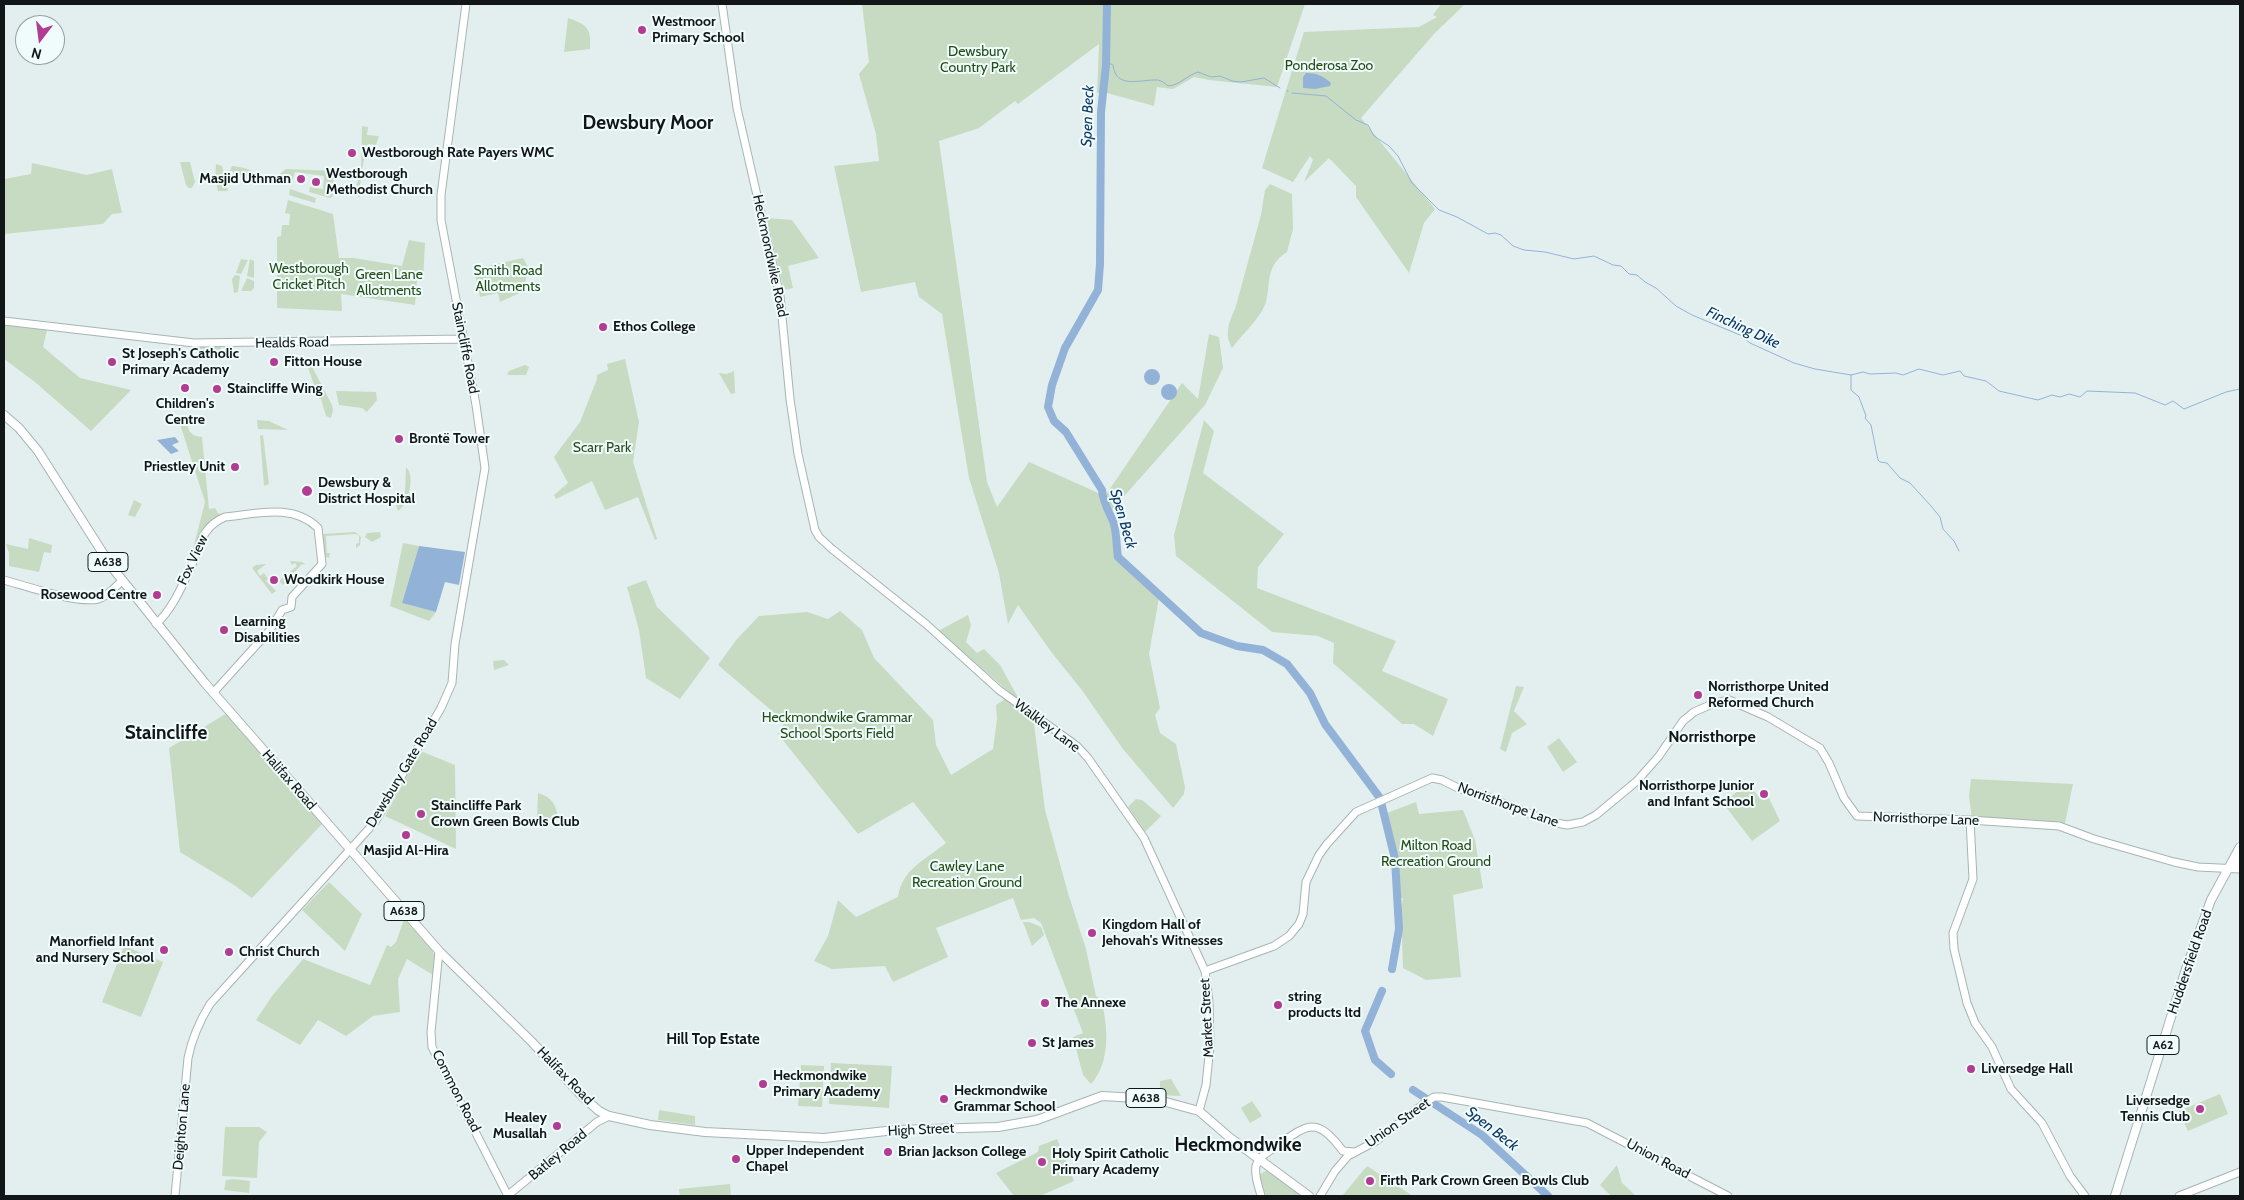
<!DOCTYPE html>
<meta charset="utf-8">
<style>
body{margin:0}
#map{position:relative;width:2244px;height:1200px;overflow:hidden;background:#e3efef;font-family:Cabin,sans-serif}
canvas{display:block}
.frame{position:absolute;inset:0;border:5px solid #121616;pointer-events:none}
.north{position:absolute;left:15px;top:15px;width:50px;height:50px;box-sizing:border-box;background:#f0fcfc;border:1px solid #97a0a0;border-radius:50%;rotate:195deg;font-size:14px;font-weight:700;line-height:20px;text-align:center;color:#121616}
.north::after{content:'';display:block;margin:auto;width:18px;height:22px;background:#b23c93;clip-path:polygon(50% 0,100% 100%,50% 72%,0 100%)}
</style>
<div id="map">
<canvas width="2244" height="1200"></canvas>
<div class="frame"></div>
<div class="north">N</div>
</div>
<script>
const context = document.querySelector('canvas').getContext('2d');
context.lineJoin = 'round';
function paint(path, color) { context.fillStyle = color; context.fill(path, 'evenodd'); }
function strokePath(path, color, width, dash) { context.strokeStyle = color; context.lineWidth = width; context.lineCap = dash ? 'butt' : 'round'; context.setLineDash(dash || []); context.stroke(path); }
function label(font, color, halo, rows, align = 'center') {
  context.font = font + ' Cabin,sans-serif'; context.lineWidth = 4; context.setLineDash([]); context.textBaseline = 'middle'; context.strokeStyle = halo; context.fillStyle = color; for (const [text, x, y, turn = 0] of rows) {
    context.save(); context.translate(x, y); context.rotate((+turn || 0) * Math.PI / 180); context.textAlign = isNaN(turn) ? turn : align; if (halo) context.strokeText(text, 0, 0); context.fillText(text, 0, 0); context.restore();
  }
}
paint(new Path2D(`
 M862 4H1305L1277 87 1209 80 1194 77 1173 89 1157 87 1154 106 1107 93H1097L1099 44 1018 104 1015 101 979 128 939 141 987 482 997 507 1029 462 1105 496 1182 383 1198 399 1209 334 1219 337 1223 368 1205 405 1110 512 1115 556 1159 598 1149 654 1160 708 1155 715 1160 733 1176 744 1185 787 1184 794 1173 808 1123 749 1081 689 1052 653 1018 605 1008 624 999 573 969 478 942 314 919 297 915 282 861 292 834 166 879 161 876 134 859 74 869 62Z
 M1441 4H1465L1434 34 1361 118 1435 209 1424 223 1409 273 1356 197V186L1329 158 1304 182 1313 160 1310 156 1293 182 1262 168 1304 32 1419 27 1437 17 1433 15Z
 M568 18C588 25 591 28 590 49L564 52Z
 M362 126 368 127 367 135 379 136 376 145 368 144 366 146 360 185 366 189 365 195 361 194 360 197 354 195 361 168Z
 M180 162H190L195 182 192 188H189L186 185Z
 M32 163 87 175 112 169 122 213 112 214 103 224 4 234V179L31 174Z
 M216 164 222 166 228 191H218L215 179Z
 M232 166C247 168 250 169 262 178L259 185 231 171 229 176 228 175Z
 M286 169 334 171 333 196 330 198 309 192 310 187 323 189 324 176 295 172 291 185 273 179Z
 M1270 184 1292 194 1293 229 1287 252C1261 268 1274 291 1262 311 1254 324 1241 336 1232 348 1224 334 1229 322 1235 309L1261 215 1265 190Z
 M290 189 316 198 315 203 289 195Z
 M288 200 333 214 339 258H354L402 266 409 240 425 243 423 280H417L415 305 341 294 342 311 277 308V237L281 236 282 225H289L290 214 285 213Z
 M767 218 792 220 819 258 788 266 793 288 784 290Z
 M523 258 528 267 524 291 500 302 498 293 480 297 474 269Z
 M241 259 248 260 241 274 236 273Z
 M250 259 254 261V278L247 276Z
 M235 275 240 276 238 292 234 293 232 279Z
 M247 278 254 281V288L251 291H241Z
 M4 325 47 330 43 347 80 378 131 390 91 431 35 382 4 359Z
 M197 347H221V350H214V352L203 351V354L198 355Z
 M305 359H308L332 405 333 410 331 418 326 416 321 399H319Z
 M625 359 639 422 633 462 657 539 655 540 638 497 605 510 592 481 556 499 554 495 568 483 554 457 580 422 597 379V375L608 370 607 364Z
 M525 365 529 367 526 375H507L509 371Z
 M734 371 735 393 731 394 719 373 727 374Z
 M336 391 376 392 377 400 367 412 362 408 339 405Z
 M188 416C186 428 189 436 202 437L209 509 215 508 218 513 223 515C208 521 202 532 194 545L205 502 179 421Z
 M257 420 269 421 288 430 258 429Z
 M1204 420 1214 431 1203 473 1284 534 1258 567 1257 588 1396 641 1382 671 1448 699 1433 736 1414 724H1402L1333 663 1334 643 1318 636 1272 632 1176 556 1174 535Z
 M263 435 269 484 264 486 260 436Z
 M406 467C416 476 408 505 398 511L395 501H401V494H405Z
 M134 500 142 504 135 517 128 515Z
 M355 532 361 537 360 545 356 548V544L359 543V536L356 534 326 536 327 553H330L329 558 324 556 323 534Z
 M380 532 381 537 372 542 365 537 367 533Z
 M29 538 52 545 51 553 44 552 39 572 9 566V553L6 544 28 549Z
 M403 543 419 546 402 603 436 612 429 621 390 606Z
 M290 561 302 562 306 565 302 564 283 585 279 581 297 566 295 563 292 565Z
 M266 564 257 571 260 576 264 573 268 579 266 581 276 591 272 594 252 568 256 565Z
 M646 580 657 607 710 658 680 699 646 678 639 630 627 587Z
 M840 611 862 630 874 658 933 720 936 745 951 775 993 749 997 719 996 705 1008 697 1033 716 1045 810 1068 893 1086 949 1096 996 1101 999C1108 1026 1111 1062 1091 1084L1083 1075 1073 1037 1083 1033 1041 923 1034 918 1021 920 1013 898 936 928 948 957 893 982 885 966 832 969 814 961 828 936 838 900 856 917 898 897C902 869 925 860 946 843L913 802 858 834 778 734 785 722 718 665 737 639 759 616 807 612 828 619Z
 M968 615 971 625 966 642 977 653 984 649 1000 665 1020 701 938 631Z
 M504 660 509 665 494 670 493 661Z
 M1516 686 1524 687 1514 711 1527 724 1512 733 1506 752 1500 749Z
 M229 712 325 821 252 898 234 885 180 852 169 748Z
 M1559 738 1577 762 1563 772 1547 747Z
 M423 752 455 765 456 849 385 816 419 754Z
 M1971 779 2073 784 2064 828 1972 820 1969 796Z
 M1746 784 1749 785 1759 797 1769 798 1780 821 1752 841 1723 803Z
 M538 793C552 797 557 805 558 820L537 818Z
 M1136 799 1142 800 1161 816 1145 832 1128 807Z
 M1416 802 1419 814 1463 810 1475 840 1483 888 1453 895 1461 977 1426 980 1403 968 1401 910 1403 898H1397L1387 813Z
 M329 882 362 914 345 951 302 910Z
 M404 919 432 950 434 955 433 975 407 959 398 979 400 1012 373 1016 346 1036 318 1020 300 1045 256 1020 272 996 303 959 370 985 387 945 391 947 396 942Z
 M1023 922H1029L1041 927 1044 935 1032 946Z
 M124 946 163 962 141 1017 102 1002Z
 M831 1063 892 1066 889 1108 829 1104Z
 M801 1065 824 1066 822 1107 798 1106Z
 M1171 1079 1181 1096 1160 1095V1081Z
 M2220 1094 2228 1114 2188 1131 2179 1111Z
 M1252 1101 1262 1116 1250 1123 1241 1108Z
 M659 1110 695 1116V1125L658 1120Z
 M225 1127H259L267 1132 259 1142 257 1178 222 1176Z
 M1057 1139 1074 1181 1040 1196H1014L996 1173 1038 1152 1039 1146Z
 M1617 1165 1622 1183 1636 1196H1611L1600 1185Z
 M1367 1166 1413 1196H1342Z
 M1267 1170 1271 1172 1302 1196H1266L1259 1175Z
 M233 1179 250 1181 249 1193 224 1190 226 1180Z
 M730 1184 731 1196H680L679 1189Z`), '#c6dbc1');
paint(new Path2D(`
 M1306 73C1317 73 1323 76 1331 83L1330 86 1315 89 1303 88V77Z
 M1144 377a8 8 0 1 1 16 0a8 8 0 1 1-16 0Z
 M1161 392a8 8 0 1 1 16 0a8 8 0 1 1-16 0Z
 M175 437 179 442 172 445 179 451 171 454 157 440Z
 M419 546 465 552 459 585 445 582 436 612 402 603Z`), '#93b2d7');
strokePath(new Path2D(`
 M1106 62 1113 65C1116 90 1141 79 1158 80 1162 81 1166 84 1168 86 1180 85 1186 76 1198 72L1211 77 1220 76 1232 81 1241 82 1264 78 1280 88
 M1287 91H1288
 M1292 93 1326 96 1356 120 1368 125 1374 136 1389 146 1398 156 1412 183 1439 210 1457 217 1488 234 1495 233 1501 235 1513 246 1524 250 1545 252 1574 259 1594 256 1613 265 1621 266 1629 274 1637 275 1645 282 1656 288 1676 306 1692 315 1740 335 1750 343 1794 363 1815 369 1851 375 1863 372 1870 374 1896 373 1903 375 1919 369 1943 375 1960 371 1964 376 1986 381 1999 391 2038 400 2052 395 2060 397 2069 394 2080 397 2087 391 2135 393 2165 405 2173 401 2184 409 2226 392 2240 389
 M1851 375V390L1859 397 1866 416 1865 418 1871 425 1878 460 1880 462 1887 463 1900 478 1910 483 1931 506 1940 517 1943 529 1954 541 1959 551`), '#93b2d7', 1);
strokePath(new Path2D(`
 M1107 4 1106 65 1101 112 1100 264 1098 290 1065 348 1052 385 1048 407 1054 421 1066 432 1102 490C1103 502 1108 510 1113 521 1117 532 1116 545 1118 557L1201 633 1237 646 1263 650 1287 664 1310 693 1325 724 1380 798 1395 859 1399 929 1392 969
 M1382 991 1365 1031 1375 1060 1391 1074
 M1413 1090 1482 1135 1548 1196`), '#93b2d7', 8);
const secondary = new Path2D(`
 M722 4 737 108 780 296 790 399 798 454 815 530 819 537 832 549 926 624 999 690 1077 746 1088 758 1144 838 1205 971 1209 1002 1210 1046 1206 1085 1199 1111
 M4 321 194 343 462 339
 M4 580C26 586 77 604 98 599 107 597 116 586 122 581
 M156 624C172 610 182 586 191 567 200 546 201 527 225 517 256 514 293 503 318 528L322 564 292 597 291 607 282 610 270 630 213 693
 M1970 820 1973 879 1953 933 1954 949 1967 1003 1975 1023 1992 1047 2011 1089 2042 1123 2070 1176 2085 1196
 M439 951 431 1032 432 1047 508 1196
 M1205 971 1274 946 1289 936 1299 924 1303 914 1306 882 1319 855 1327 844 1356 812 1432 778 1442 780 1460 789 1485 796 1551 822 1567 825 1583 822 1596 815 1637 781 1659 756 1683 721 1694 712 1712 704 1729 700 1768 717 1820 748 1829 763 1844 798 1857 816 1970 820 2059 826 2094 839 2174 862 2198 867 2240 869
 M175 1196 188 1058C192 1038 199 1022 210 1004L375 822 441 708 452 683 455 644 485 468 476 405 441 220V195L466 4
 M507 1196 597 1122 609 1116
 M1261 1196C1259 1187 1254 1176 1256 1166 1259 1156 1270 1151 1278 1145 1309 1123 1317 1117 1343 1151L1354 1152
 M1320 1196 1335 1171 1348 1156 1376 1141 1426 1102 1434 1097H1442L1587 1123 1728 1196
 M2179 1196 2240 1172`);
const primary = new Path2D(`
 M4 415 19 428 38 451 111 566 204 682 439 951 531 1041 583 1097 599 1111 609 1116 650 1125 705 1132 824 1138 895 1130 998 1127 1037 1120 1102 1096 1155 1099 1199 1111 1229 1137 1309 1196
 M2235 857 2240 866
 M2115 1196 2186 969 2211 900 2240 847`);
strokePath(secondary, '#a8b4b4', 9);
strokePath(primary, '#a8b4b4', 10);
strokePath(secondary, '#fff', 7);
strokePath(primary, '#fff', 8);
for (const [x, y, r, color] of [
 [642,30,5,"#b23c93"],
 [352,153,5,"#b23c93"],
 [301,179,5,"#b23c93"],
 [316,182,5,"#b23c93"],
 [603,327,5,"#b23c93"],
 [112,362,5,"#b23c93"],
 [274,362,5,"#b23c93"],
 [185,388,5,"#b23c93"],
 [217,389,5,"#b23c93"],
 [399,439,5,"#b23c93"],
 [235,467,5,"#b23c93"],
 [307,491,6,"#b23c93"],
 [274,580,5,"#b23c93"],
 [157,595,5,"#b23c93"],
 [224,630,5,"#b23c93"],
 [1698,695,5,"#b23c93"],
 [1764,794,5,"#b23c93"],
 [421,814,5,"#b23c93"],
 [406,835,5,"#b23c93"],
 [1092,933,5,"#b23c93"],
 [164,950,5,"#b23c93"],
 [229,952,5,"#b23c93"],
 [1045,1003,5,"#b23c93"],
 [1278,1005,5,"#b23c93"],
 [1032,1043,5,"#b23c93"],
 [1971,1069,5,"#b23c93"],
 [763,1084,5,"#b23c93"],
 [944,1099,5,"#b23c93"],
 [2200,1109,5,"#b23c93"],
 [557,1126,5,"#b23c93"],
 [888,1152,5,"#b23c93"],
 [736,1159,5,"#b23c93"],
 [1042,1162,5,"#b23c93"],
 [1370,1181,5,"#b23c93"]
]) { const dot = new Path2D(); dot.arc(x, y, r, 0, 2 * Math.PI); context.fillStyle = color; context.fill(dot); strokePath(dot, '#f0fcfc', 2); }
for (const [x, y, w] of [
 [108,562,40],
 [404,911,40],
 [2163,1045,32],
 [1146,1098,40]
]) { const box = new Path2D(); box.roundRect(x - w / 2, y - 9.5, w, 19, 4); context.fillStyle = '#f0fcfc'; context.fill(box); strokePath(box, '#121616', 1); }
label('bold 12px', '#121616', null, [
 ["A638",108,562],
 ["A638",404,911],
 ["A62",2163,1045],
 ["A638",1146,1098]
]);
label('bold 14px', '#121616', '#f0fcfc', [
 ["Westmoor",652,22],
 ["Primary School",652,38],
 ["Westborough Rate Payers WMC",362,153],
 ["Westborough",326,174],
 ["Methodist Church",326,190],
 ["Masjid Uthman",291,179,"right"],
 ["Ethos College",613,327],
 ["St Joseph's Catholic",122,354],
 ["Primary Academy",122,370],
 ["Fitton House",284,362],
 ["Staincliffe Wing",227,389],
 ["Children's",185,404,"center"],
 ["Centre",185,420,"center"],
 ["Brontë Tower",409,439],
 ["Priestley Unit",225,467,"right"],
 ["Dewsbury &",318,483],
 ["District Hospital",318,499],
 ["Woodkirk House",284,580],
 ["Rosewood Centre",147,595,"right"],
 ["Learning",234,622],
 ["Disabilities",234,638],
 ["Norristhorpe United",1708,687],
 ["Reformed Church",1708,703],
 ["Norristhorpe Junior",1754,786,"right"],
 ["and Infant School",1754,802,"right"],
 ["Staincliffe Park",431,806],
 ["Crown Green Bowls Club",431,822],
 ["Masjid Al-Hira",406,851,"center"],
 ["Kingdom Hall of",1102,925],
 ["Jehovah's Witnesses",1102,941],
 ["Manorfield Infant",154,942,"right"],
 ["and Nursery School",154,958,"right"],
 ["Christ Church",239,952],
 ["string",1288,997],
 ["products ltd",1288,1013],
 ["The Annexe",1055,1003],
 ["St James",1042,1043],
 ["Liversedge Hall",1981,1069],
 ["Heckmondwike",773,1076],
 ["Primary Academy",773,1092],
 ["Heckmondwike",954,1091],
 ["Grammar School",954,1107],
 ["Liversedge",2190,1101,"right"],
 ["Tennis Club",2190,1117,"right"],
 ["Healey",547,1118,"right"],
 ["Musallah",547,1134,"right"],
 ["Upper Independent",746,1151],
 ["Chapel",746,1167],
 ["Brian Jackson College",898,1152],
 ["Holy Spirit Catholic",1052,1154],
 ["Primary Academy",1052,1170],
 ["Firth Park Crown Green Bowls Club",1380,1181]
], 'left');
label('14px', '#234c17', '#f0fcfc', [
 ["Dewsbury",978,52],
 ["Country Park",978,68],
 ["Ponderosa Zoo",1329,66],
 ["Westborough",309,269],
 ["Cricket Pitch",309,285],
 ["Smith Road",508,271],
 ["Allotments",508,287],
 ["Green Lane",389,275],
 ["Allotments",389,291],
 ["Scarr Park",602,448],
 ["Heckmondwike Grammar",837,718],
 ["School Sports Field",837,734],
 ["Milton Road",1436,846],
 ["Recreation Ground",1436,862],
 ["Cawley Lane",967,867],
 ["Recreation Ground",967,883]
]);
label('14px', '#121616', '#f0fcfc', [
 ["Heckmondwike Road",770,256,78],
 ["Healds Road",292,343,-1],
 ["Staincliffe Road",465,348,79],
 ["Fox View",193,560,-65],
 ["Walkley Lane",1047,726,37],
 ["Dewsbury Gate Road",402,773,-59],
 ["Halifax Road",289,780,49],
 ["Norristhorpe Lane",1508,805,20],
 ["Norristhorpe Lane",1926,819,2],
 ["Huddersfield Road",2190,962,-71],
 ["Market Street",1207,1018,-93],
 ["Halifax Road",565,1076,46],
 ["Common Road",456,1091,63],
 ["Union Street",1398,1123,-35],
 ["Deighton Lane",182,1127,-85],
 ["High Street",921,1130,-3],
 ["Batley Road",558,1155,-40],
 ["Union Road",1658,1159,28]
]);
label('italic 15px', '#0d3867', '#f0fcfc', [
 ["Spen Beck",1088,116,-88],
 ["Finching Dike",1743,328,25],
 ["Spen Beck",1123,519,74],
 ["Spen Beck",1492,1129,38]
]);
label('bold 15px', '#121616', '#f0fcfc', [
 ["Hill Top Estate",713,1040]
]);
label('bold 16px', '#121616', '#f0fcfc', [
 ["Norristhorpe",1712,737]
]);
label('bold 19px', '#121616', '#f0fcfc', [
 ["Dewsbury Moor",648,123],
 ["Staincliffe",166,733],
 ["Heckmondwike",1238,1145]
]);
</script>
